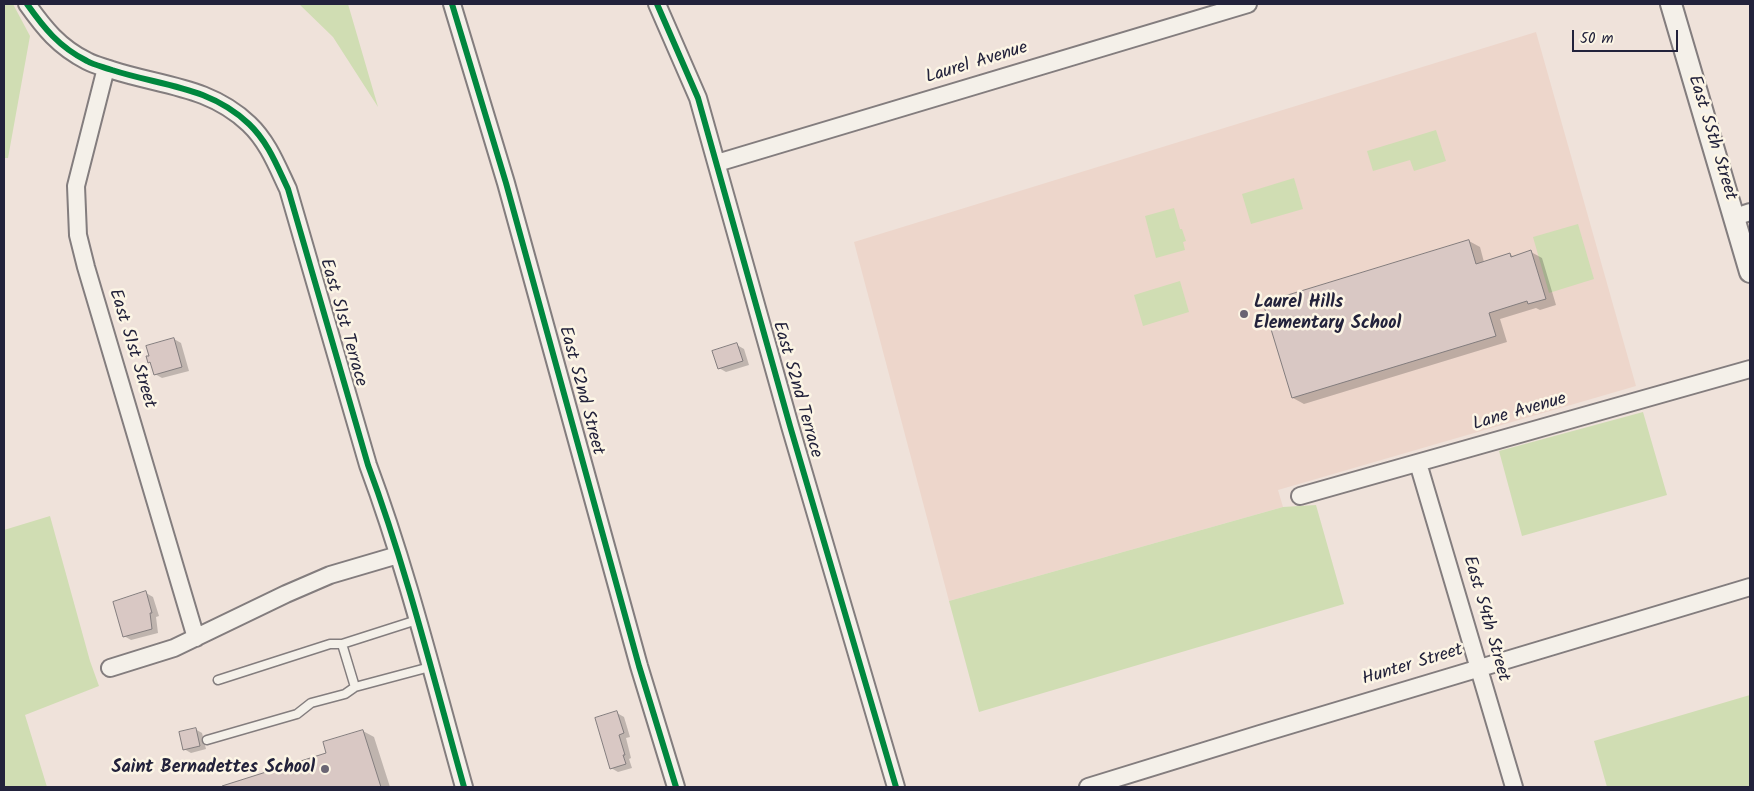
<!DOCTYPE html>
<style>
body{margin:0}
#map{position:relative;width:1754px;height:791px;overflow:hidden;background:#efe2da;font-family:Kalam,sans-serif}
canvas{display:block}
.frame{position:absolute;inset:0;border:5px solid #22223b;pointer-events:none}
.scale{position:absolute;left:1572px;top:30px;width:106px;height:22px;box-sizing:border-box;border:2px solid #22223b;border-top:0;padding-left:6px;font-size:15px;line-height:18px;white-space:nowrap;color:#22223b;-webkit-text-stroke:4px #fcf5e5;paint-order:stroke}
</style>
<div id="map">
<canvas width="1754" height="791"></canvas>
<div class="frame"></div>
<div class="scale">50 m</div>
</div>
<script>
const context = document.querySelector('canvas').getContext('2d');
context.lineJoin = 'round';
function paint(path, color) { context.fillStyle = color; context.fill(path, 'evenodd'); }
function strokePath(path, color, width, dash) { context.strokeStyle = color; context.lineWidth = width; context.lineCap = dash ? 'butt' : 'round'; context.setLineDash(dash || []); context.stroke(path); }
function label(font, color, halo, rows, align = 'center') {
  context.font = font + ' Kalam,sans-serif'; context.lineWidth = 5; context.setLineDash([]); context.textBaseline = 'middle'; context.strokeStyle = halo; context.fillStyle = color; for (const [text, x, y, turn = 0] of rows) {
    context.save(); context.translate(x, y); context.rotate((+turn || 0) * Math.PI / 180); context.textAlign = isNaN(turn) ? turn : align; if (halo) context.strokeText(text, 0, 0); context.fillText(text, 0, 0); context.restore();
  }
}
paint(new Path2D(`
 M1536 32 1636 386 1278 490 1283 507 949 601 854 242Z`), '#edd6cb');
paint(new Path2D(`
 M4 4H13L30 36 8 158H4Z
 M299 4H348L378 107 333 37Z
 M1436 130 1446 161 1414 171 1410 160 1373 171 1367 151Z
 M1294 178 1303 209 1251 224 1242 194Z
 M1174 208 1180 229H1182L1186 241 1183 242 1185 250 1156 258 1145 216Z
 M1578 224 1594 279 1549 293 1533 237Z
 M1180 281 1189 312 1143 326 1134 295Z
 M1643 412 1667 495 1522 536 1499 451Z
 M1316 505 1344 604 979 712 949 601 1283 507Z
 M50 516 90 661 99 686 25 715 47 787H4V530Z
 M1750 695V787H1607L1594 741Z`), '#d0ddb3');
paint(new Path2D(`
 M1469 241 1480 247 1484 262 1510 254 1514 257 1531 252 1542 258 1556 305 1540 310 1536 308 1500 319 1507 342 1304 404 1293 398 1264 304Z
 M174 339 181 343 189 371 162 378 155 374 152 363 149 362Z
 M737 345 744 349 749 365 726 372 719 368Z
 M146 593 153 597 159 616 156 617 158 633 131 640 124 636Z
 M617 713 624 717 630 737 626 738 631 758 629 759 632 768 618 772 611 768Z
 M195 729 202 733 206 749 191 753 184 749Z
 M363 731 374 737 390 787H224L328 754Z`), '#0003');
const building = new Path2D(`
 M1469 240 1476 264 1510 253 1511 257 1531 250 1546 299 1528 304 1527 301 1489 313 1496 336 1292 398 1263 303Z
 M174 338 182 367 154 375 150 362 148 363 146 356H149L146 346Z
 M737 343 743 361 718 369 712 351Z
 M146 591 152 613H150L152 629 123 637 113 602Z
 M617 711 624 733 619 735 625 755H623L626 764 610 769 595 718Z
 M196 728 200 746 183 750 179 732Z
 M363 730 381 787H222V786L326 753 323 742Z`);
paint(building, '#d9c8c4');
strokePath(building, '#837d7e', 1);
const service = new Path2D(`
 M342 644 355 687
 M218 680 330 644H342L417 620
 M207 740 297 714 311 703 345 694 355 687 430 667`);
const minor = new Path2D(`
 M27 4C44 28 59 47 87 61 94 65 104 67 112 70 161 86 209 86 249 124 268 142 277 166 288 189L368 465C407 570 434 680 464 787
 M452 4 506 183 639 666 676 787
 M657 4 698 98 790 426 896 787
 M106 68 76 186 78 235 86 267 196 638
 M717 163 1248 4
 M1735 217 1750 212
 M1418 463 1514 787
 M1300 496 1750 369
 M110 668 174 648 286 594 330 575 398 555
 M1088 787 1260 734 1750 587`);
const tertiary = new Path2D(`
 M1671 4 1750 272`);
strokePath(service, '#837d7e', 11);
strokePath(minor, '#837d7e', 20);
strokePath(tertiary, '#837d7e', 24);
strokePath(service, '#f4f0e9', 8);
strokePath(minor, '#f4f0e9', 16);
strokePath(tertiary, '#f4f0e9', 20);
strokePath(new Path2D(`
 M27 4C44 28 59 47 87 61 94 65 104 67 112 70 161 86 209 86 249 124 268 142 277 166 288 189L368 465C407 570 434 680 464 787
 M452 4 506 183 639 666 676 787
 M657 4 698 98 790 426 896 787`), '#00873e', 6);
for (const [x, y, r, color] of [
 [1244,314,5,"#6a6573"],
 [325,769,5,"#6a6573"]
]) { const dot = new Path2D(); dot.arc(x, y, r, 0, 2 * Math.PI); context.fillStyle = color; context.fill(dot); strokePath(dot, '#fcf5e5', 2); }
label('18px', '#22223b', '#fcf5e5', [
 ["Laurel Avenue",977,64,-17],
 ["East 55th Street",1711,138,73],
 ["East 51st Terrace",342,323,74],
 ["East 51st Street",131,349,73],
 ["East 52nd Terrace",796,390,74],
 ["East 52nd Street",580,391,75],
 ["Lane Avenue",1520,413,-16],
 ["East 54th Street",1485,619,74],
 ["Hunter Street",1413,666,-17]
]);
label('bold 18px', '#22223b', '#fcf5e5', [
 ["Laurel Hills",1254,304],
 ["Elementary School",1254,325],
 ["Saint Bernadettes School",315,769,"right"]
], 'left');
</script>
